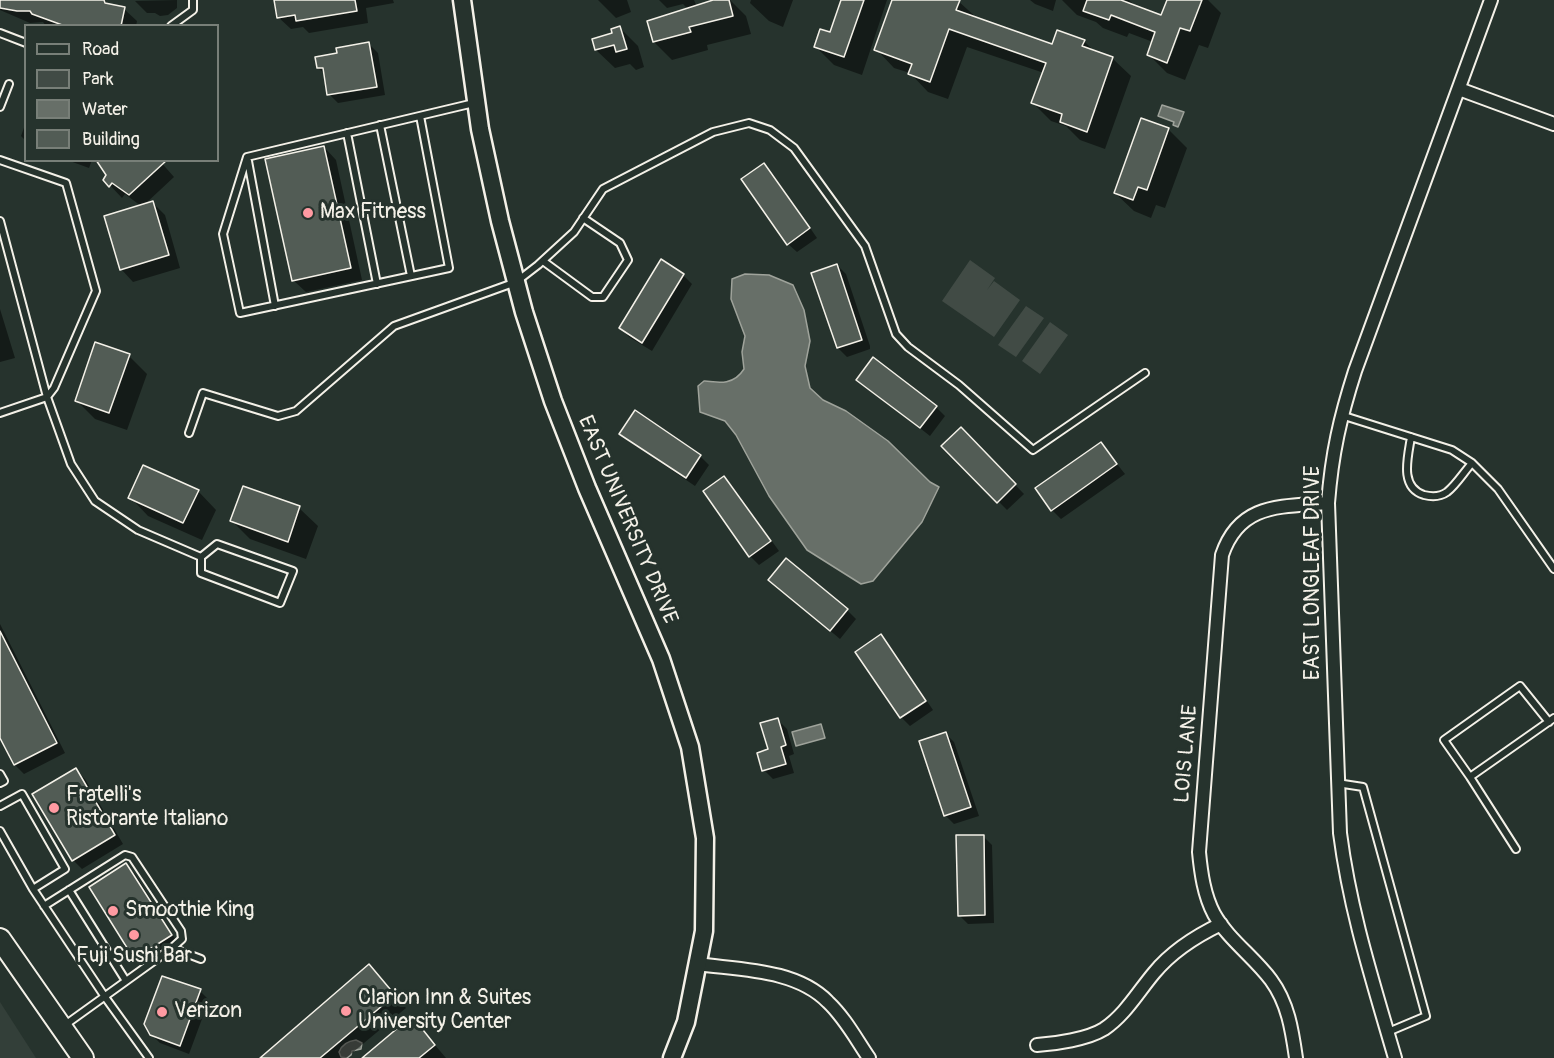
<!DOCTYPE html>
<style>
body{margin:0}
#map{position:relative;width:1554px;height:1058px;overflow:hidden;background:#26332d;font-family:Pangolin,sans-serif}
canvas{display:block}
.legend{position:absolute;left:24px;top:24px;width:195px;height:138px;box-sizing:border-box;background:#26332d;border:2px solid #787f78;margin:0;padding:8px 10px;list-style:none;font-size:18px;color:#f4f1e8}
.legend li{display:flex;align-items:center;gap:12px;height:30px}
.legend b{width:30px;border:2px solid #787f78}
</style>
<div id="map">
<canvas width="1554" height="1058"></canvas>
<ul class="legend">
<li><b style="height:8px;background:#26332d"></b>Road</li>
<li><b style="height:16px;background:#414b45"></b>Park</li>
<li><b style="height:16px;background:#676f68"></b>Water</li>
<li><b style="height:16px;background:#525c55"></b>Building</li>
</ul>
</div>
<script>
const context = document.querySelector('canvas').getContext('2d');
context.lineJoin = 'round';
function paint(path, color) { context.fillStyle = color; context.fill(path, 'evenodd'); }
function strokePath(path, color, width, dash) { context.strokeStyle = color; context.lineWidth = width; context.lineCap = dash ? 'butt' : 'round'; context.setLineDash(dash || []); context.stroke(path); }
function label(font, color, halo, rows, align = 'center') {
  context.font = font + ' Pangolin,sans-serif'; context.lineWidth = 6; context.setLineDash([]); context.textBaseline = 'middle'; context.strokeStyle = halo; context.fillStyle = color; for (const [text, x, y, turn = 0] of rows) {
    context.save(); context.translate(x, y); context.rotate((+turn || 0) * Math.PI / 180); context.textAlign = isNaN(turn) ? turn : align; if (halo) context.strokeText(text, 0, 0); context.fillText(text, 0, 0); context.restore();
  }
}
paint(new Path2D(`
 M0 1002 36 1058H0Z`), '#333f39');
paint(new Path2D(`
 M970 260 995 278 987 290 994 281 1020 300 994 337 942 301Z
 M1026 306 1044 318 1016 357 998 345Z
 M1050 322 1068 335 1040 374 1022 361Z`), '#414b45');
const water = new Path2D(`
 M1162 105 1184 112 1178 127 1173 125 1174 122 1158 116Z
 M745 274 769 275 793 285 804 310 810 341 805 366 810 388 823 400 846 411 888 441 930 482 939 487 922 522 873 581 861 584 807 550 769 496 736 435 725 421 700 412 698 386 704 381C720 383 734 385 744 369L742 352 745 336 731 299 732 279Z
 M821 724 825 738 796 746 792 732Z
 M356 1040 362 1043 361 1049 352 1051 351 1055 347 1058 341 1057 339 1052C342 1044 348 1041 356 1040Z`);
paint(water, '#676f68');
strokePath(water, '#9fa39b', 1.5);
paint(new Path2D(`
 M0 0H104L109 5 124 9 137 21 136 26H46L43 22 30 23 0 10Z
 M177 0V8L168 15 160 16 155 13H147L135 1Z
 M276 0H393L394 3 366 8 368 23 309 33 303 27 291 29 278 17Z
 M598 0H627L631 12 616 18Z
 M659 0H694L697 7 720 0H730L746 16 751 34 707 45 708 50 672 60 654 42 689 10 683 4 667 8Z
 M751 0H793L783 27 769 21 750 3Z
 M842 0H887L862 75 834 65 816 47 831 34Z
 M894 0H957L978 19 1053 46 1084 41 1095 52 1112 58 1131 76 1105 149 1080 140 1066 126 1051 121 1033 103 1044 73 967 47 948 99 928 92 910 73 894 68 876 49Z
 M1030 0H1056L1053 11 1035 4Z
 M1062 0H1129L1137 8 1162 17 1168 0H1208L1221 13 1208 48 1199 45 1185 80 1167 73 1148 54 1153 42 1129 33 1127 37 1103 28 1096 22 1077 15ZM1177 32H1180L1171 56 1168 55Z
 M620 28 638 46 644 67 636 70 630 64 615 68 596 50 593 40 614 34Z
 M369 44 378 53 385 95 338 103 329 94 326 75 318 68 339 55Z
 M26 122V141L21 136Z
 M1168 129 1187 148 1165 208 1156 205 1151 218 1134 211 1115 193Z
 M324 147 336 160 362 280 306 292 293 280Z
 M67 160H92L89 168Z
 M159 160 174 177 144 205 152 202 165 215 180 268 133 282 121 269 141 206 125 194 122 198 105 180Z
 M764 165 773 174 817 238 797 252 788 244Z
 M661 262 683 275 692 284 652 351 629 337 621 328Z
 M837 265 846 274 870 346V349L847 357 838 348Z
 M0 309 15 358 0 362Z
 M129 356 147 374 127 430 95 419 76 400Z
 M858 379 936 407 945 416 930 436Z
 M961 429 1024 494 1007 510 944 446Z
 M621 433 700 456 709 465 695 486 630 442Z
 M1101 444 1125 474 1061 519 1052 510Z
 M724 478 733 487 779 551 759 565 750 556Z
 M198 491 216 510 202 540 148 516 130 497Z
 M299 508 318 526 306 559 250 539 232 521Z
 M770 580 847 610 856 619 840 639Z
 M0 624 65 753 24 774 15 765 0 735Z
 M881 636 889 645 933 710 910 726 901 717Z
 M778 720 787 729 794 754 789 756 794 773 773 779 764 770Z
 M945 733 954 742 979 816 954 824 945 815Z
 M76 770 85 779 123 844 82 869 73 860Z
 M983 836 992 845 994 923 968 924 959 915Z
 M126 865 135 874 179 945 144 967 135 958Z
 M369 966 406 1008 346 1058H263Z
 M200 991 209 1000 189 1054 160 1043 151 1034Z
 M412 1018 446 1058H364Z`), '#0007');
const building = new Path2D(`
 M0 0H104L105 3 125 7 121 26H65L32 14 30 11H17L0 8Z
 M274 0H355L357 11 296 21 295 15 277 18Z
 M713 0H729L733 16 689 27 691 32 653 42 647 21Z
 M841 0H864L844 57 814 47 820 29 830 32Z
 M892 0H960L956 10 1052 44 1057 30 1085 40 1082 46 1113 57 1087 132 1060 122 1062 114 1031 103 1046 63 949 29 930 82 908 74 912 64 874 50Z
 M1087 0H1121L1161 15 1167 0H1202L1190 31 1180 28 1167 63 1147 55 1155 32 1111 15 1109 20 1083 11Z
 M620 26 627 49 616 52 614 45 595 50 592 39 612 33 611 29Z
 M369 42 377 87 327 95 323 68H317L315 57 337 53 336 48Z
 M1141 118 1169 128 1147 190 1138 187 1133 200 1114 193Z
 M324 146 351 268 292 281 265 159Z
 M96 160H167L129 195 112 183 109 187 103 180 106 175Z
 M764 163 810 228 787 245 741 179Z
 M153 201 169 255 120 270 104 216Z
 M661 259 684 274 642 343 619 328Z
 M837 264 862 340 837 348 811 273Z
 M95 342 130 354 109 413 75 401Z
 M873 357 937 406 920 428 856 380Z
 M635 410 701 455 686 478 619 434Z
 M961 427 1016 484 997 503 941 446Z
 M1101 442 1117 464 1051 511 1035 488Z
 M143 465 199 490 183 523 128 498Z
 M724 476 771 541 749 557 703 491Z
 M243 486 300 506 288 542 230 521Z
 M786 558 848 609 830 631 768 580Z
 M0 631 57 743 14 765 0 738Z
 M881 634 926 701 900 718 855 652Z
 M778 718 786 745 781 747 786 764 762 771 757 753 768 749 760 723Z
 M946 732 971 807 944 816 919 741Z
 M76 768 115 835 72 861 32 794Z
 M956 835H984L985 915 958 916Z
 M126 863 172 935 134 959 89 887Z
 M369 964 395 995 320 1058H260Z
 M162 976 201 989 180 1046 150 1035 144 1024Z
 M412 1016 435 1045 419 1058H362Z`);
paint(building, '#525c55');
strokePath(building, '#f4f1e8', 1.5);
const lane = new Path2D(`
 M171 26 193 10V0
 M0 33 26 43
 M0 107 9 84
 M380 125 411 276
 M347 133 377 284
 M247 157 223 234 240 313 449 268 420 116
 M247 157 474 103
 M0 160 66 183 96 291 54 388 47 397 0 413
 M248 161 275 306
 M0 221 47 397 71 464 95 501 138 530 201 557
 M543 261 592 297H603L628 260 620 243 583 218
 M1341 415 1452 450 1472 463 1498 489 1554 569
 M189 433 203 393 278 416 296 411 394 326 516 282 538 265 574 232 603 189 713 132 749 123 770 130 794 148 865 246 896 334 908 347 959 385 1033 450 1145 373
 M1411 437C1408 457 1399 487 1424 495 1432 497 1440 497 1447 492 1456 485 1464 472 1472 463
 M217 544 293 571 280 603 201 573V557Z
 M0 774 4 781 0 783
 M1470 777 1554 718
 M1337 783 1363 787 1426 1016 1388 1032
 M0 806 22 794 65 869 33 889
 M0 831 33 889 105 997 149 1058
 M1516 849 1470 777 1444 740 1520 686 1549 722
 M69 890 126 981
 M44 906 125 855 132 857 181 931 182 939 172 948
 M65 1025 172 948 201 959`);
const street = new Path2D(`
 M1459 89 1554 124
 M697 964C740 970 796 969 828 1002 845 1018 856 1039 869 1058
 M1037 1045C1055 1044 1088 1039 1104 1029 1125 1015 1138 992 1154 973 1172 951 1196 936 1221 924
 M1296 1058C1292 1030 1288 1003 1271 980 1254 957 1228 939 1214 914 1204 895 1201 873 1199 852L1222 555C1240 502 1282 507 1328 503
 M1395 1058C1373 982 1350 911 1340 833L1328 503C1332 453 1340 418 1355 371L1491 0`);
const secondary = new Path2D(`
 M462 0 480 129 500 221 524 312 553 401 587 488 661 659 690 747 705 838 704 931 686 1022 672 1058`);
const primary = new Path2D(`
 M0 939 83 1058`);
strokePath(lane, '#f4f1e8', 10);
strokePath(street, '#f4f1e8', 16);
strokePath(secondary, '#f4f1e8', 21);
strokePath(primary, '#f4f1e8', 24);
strokePath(lane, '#26332d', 6);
strokePath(street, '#26332d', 12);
strokePath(secondary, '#26332d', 16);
strokePath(primary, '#26332d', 20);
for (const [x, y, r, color] of [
 [308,213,6,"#ff9aa2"],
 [54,808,6,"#ff9aa2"],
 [113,911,6,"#ff9aa2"],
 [134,935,6,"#ff9aa2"],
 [346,1011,6,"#ff9aa2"],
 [162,1012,6,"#ff9aa2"]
]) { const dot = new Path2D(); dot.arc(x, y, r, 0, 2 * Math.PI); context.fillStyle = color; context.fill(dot); strokePath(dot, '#26332d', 2); }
label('21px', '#f4f1e8', '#26332d', [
 ["Max Fitness",320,213],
 ["Fratelli's",66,796],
 ["Ristorante Italiano",66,820],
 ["Smoothie King",125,911],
 ["Fuji Sushi Bar",134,957,"center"],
 ["Clarion Inn & Suites",358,999],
 ["University Center",358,1023],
 ["Verizon",174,1012]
], 'left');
label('21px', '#f4f1e8', '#26332d', [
 ["EAST UNIVERSITY DRIVE",627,520,67],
 ["EAST LONGLEAF DRIVE",1314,573,-90],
 ["LOIS LANE",1187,754,-85]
]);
</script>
